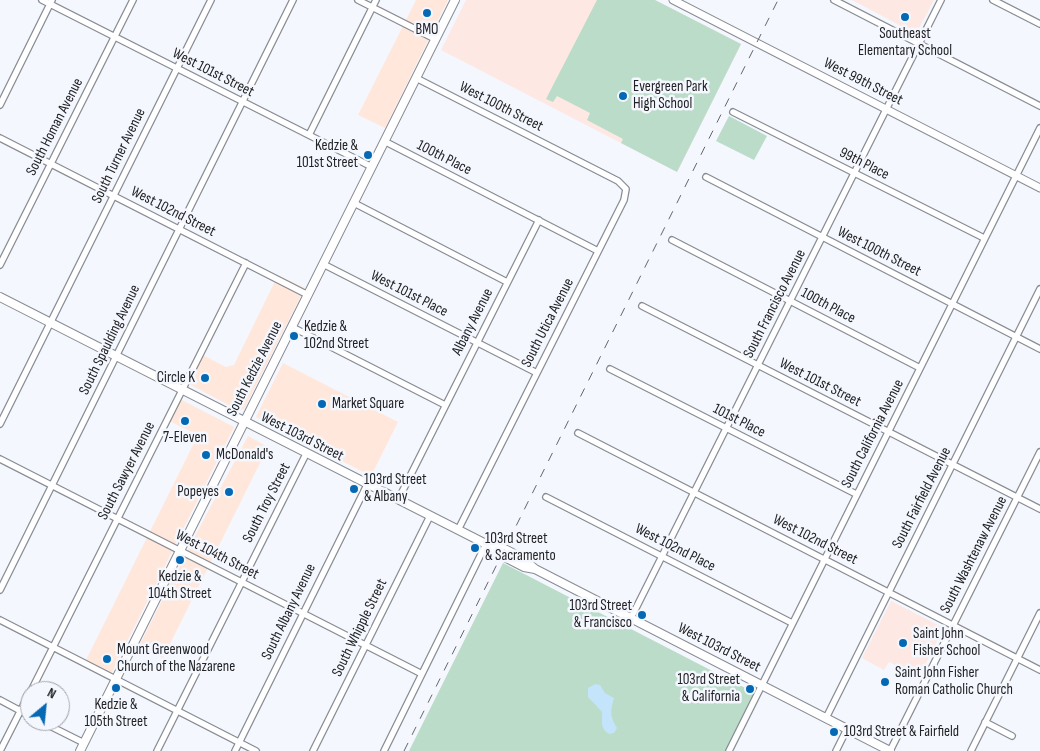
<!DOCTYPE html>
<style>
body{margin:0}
#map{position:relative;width:1040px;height:751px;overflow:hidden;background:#f4f7fe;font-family:"Sofia Sans Condensed",sans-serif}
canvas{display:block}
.north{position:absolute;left:20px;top:681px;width:50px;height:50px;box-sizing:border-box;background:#f4f7fe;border:1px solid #a0a2a8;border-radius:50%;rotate:28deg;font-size:14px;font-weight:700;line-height:20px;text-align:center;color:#222326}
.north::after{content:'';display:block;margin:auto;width:18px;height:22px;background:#0568b4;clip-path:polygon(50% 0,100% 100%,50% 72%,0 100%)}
</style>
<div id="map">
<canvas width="1040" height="751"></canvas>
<div class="north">N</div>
</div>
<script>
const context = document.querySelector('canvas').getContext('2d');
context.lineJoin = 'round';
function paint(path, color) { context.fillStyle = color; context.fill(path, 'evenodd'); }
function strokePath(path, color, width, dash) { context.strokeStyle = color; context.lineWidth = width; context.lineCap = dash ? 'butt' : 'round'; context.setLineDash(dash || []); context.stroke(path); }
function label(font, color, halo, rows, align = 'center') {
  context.font = font + ' "Sofia Sans Condensed",sans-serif'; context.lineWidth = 5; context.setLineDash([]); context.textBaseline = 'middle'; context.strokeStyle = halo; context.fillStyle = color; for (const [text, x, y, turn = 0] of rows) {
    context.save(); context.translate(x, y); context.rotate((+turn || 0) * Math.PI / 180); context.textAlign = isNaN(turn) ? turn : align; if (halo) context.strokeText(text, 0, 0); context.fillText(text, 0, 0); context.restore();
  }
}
paint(new Path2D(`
 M416 0H448L385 128 358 115Z
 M278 275 305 288 244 409 240 411 189 384 203 355 226 367 234 365Z
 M283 363 398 422 371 476 256 417Z
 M178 398 234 427 110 676 85 662 198 435 167 420Z
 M248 436 268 447 163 658 139 646 184 557Z`), '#ffe8db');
paint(new Path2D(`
 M466 0H655L741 44 677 172 441 50Z
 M852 0H934L916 34Z
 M891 601 944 628 919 677 889 662 884 670 862 658Z`), '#fde8e4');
paint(new Path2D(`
 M597 0H655L741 44 677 172 621 143 623 139 587 120 590 113 557 96 553 102 546 99Z
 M729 116 767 136 754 160 716 141Z
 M503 563 755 693 726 751H409Z`), '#badcc8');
paint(new Path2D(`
 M595 684 600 685 605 693 614 698C610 713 610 715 617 728L614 733 609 734C599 727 603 722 602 712L588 697V688Z`), '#c4e4fb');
const minor = new Path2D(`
 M42 0 372 167
 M358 0 435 39
 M834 0 1040 106
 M993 0 1040 24
 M416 78 618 181 626 189 624 200 458 530
 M0 105 52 0
 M733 112 984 238
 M309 135 376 0
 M0 138 308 295
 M384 141 598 251
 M706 177 1040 349
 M354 203 507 282
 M672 240 920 368
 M323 264 537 373
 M0 265 133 0
 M642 306 1040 509
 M292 327 445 405
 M610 369 856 494
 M0 424 211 0
 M578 433 1040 670
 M0 459 422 674
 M546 497 792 623
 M398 500 539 220
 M0 590 293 0
 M631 618 941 0
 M0 620 256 751
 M31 691 246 263
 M0 700 30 716
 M826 718 1040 289
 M40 721 84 743
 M985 722 1012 736
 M0 751 30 692
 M157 751 306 454
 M235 751 367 485
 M313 751 430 516
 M384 751 486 544
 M729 751 1040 128
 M836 751 847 729
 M890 751 1040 452
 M971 751 1040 613`);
const tertiary = new Path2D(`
 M673 0 1040 188`);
const secondary = new Path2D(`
 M0 297 486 544 489 549 524 567 535 569
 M486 544C500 543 525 560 535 569L890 751
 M80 751 455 0`);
strokePath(minor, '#888c94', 8);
strokePath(tertiary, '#888c94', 9);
strokePath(secondary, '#888c94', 10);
strokePath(minor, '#fff', 5.5);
strokePath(tertiary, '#fff', 7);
strokePath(secondary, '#fff', 8);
strokePath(new Path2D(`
 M404 751 778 0`), '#64666a', 1, [9, 9]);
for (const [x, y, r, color] of [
 [427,13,5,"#0568b4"],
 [905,17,5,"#0568b4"],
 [623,96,5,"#0568b4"],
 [368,155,5,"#0568b4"],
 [294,336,5,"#0568b4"],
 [205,378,5,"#0568b4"],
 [322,404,5,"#0568b4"],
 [185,421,5,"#0568b4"],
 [206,455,5,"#0568b4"],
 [354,489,5,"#0568b4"],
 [229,492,5,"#0568b4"],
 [475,548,5,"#0568b4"],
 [180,560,5,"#0568b4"],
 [642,615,5,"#0568b4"],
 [903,643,5,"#0568b4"],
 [107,659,5,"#0568b4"],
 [885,682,5,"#0568b4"],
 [116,688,5,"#0568b4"],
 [750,689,5,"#0568b4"],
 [834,732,5,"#0568b4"]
]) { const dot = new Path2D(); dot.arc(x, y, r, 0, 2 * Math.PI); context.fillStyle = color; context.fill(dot); strokePath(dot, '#f4f7fe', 2); }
label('15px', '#222326', '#f4f7fe', [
 ["BMO",427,30,"center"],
 ["Southeast",905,34,"center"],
 ["Elementary School",905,51,"center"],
 ["Evergreen Park",633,87],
 ["High School",633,104],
 ["Kedzie &",358,146,"right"],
 ["101st Street",358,163,"right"],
 ["Kedzie &",304,327],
 ["102nd Street",304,344],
 ["Circle K",195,378,"right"],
 ["Market Square",332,404],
 ["7-Eleven",185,438,"center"],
 ["McDonald's",216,455],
 ["103rd Street",364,480],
 ["& Albany",364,497],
 ["Popeyes",219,492,"right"],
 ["103rd Street",485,539],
 ["& Sacramento",485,556],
 ["Kedzie &",180,577,"center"],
 ["104th Street",180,594,"center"],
 ["103rd Street",632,606,"right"],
 ["& Francisco",632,623,"right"],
 ["Saint John",913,634],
 ["Fisher School",913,651],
 ["Mount Greenwood",117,650],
 ["Church of the Nazarene",117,667],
 ["Saint John Fisher",895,673],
 ["Roman Catholic Church",895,690],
 ["103rd Street",740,680,"right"],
 ["& California",740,697,"right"],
 ["Kedzie &",116,705,"center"],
 ["105th Street",116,722,"center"],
 ["103rd Street & Fairfield",844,732]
], 'left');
label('15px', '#222326', '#f4f7fe', [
 ["West 101st Street",213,73,27],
 ["West 99th Street",863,82,27],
 ["West 100th Street",501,107,27],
 ["South Homan Avenue",55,127,-63],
 ["South Turner Avenue",119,156,-64],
 ["100th Place",444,158,27],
 ["99th Place",864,164,27],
 ["West 102nd Street",173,212,27],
 ["West 100th Street",879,252,27],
 ["West 101st Place",409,294,27],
 ["South Francisco Avenue",775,304,-63],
 ["100th Place",828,306,28],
 ["Albany Avenue",473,322,-63],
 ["South Utica Avenue",548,323,-63],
 ["South Spaulding Avenue",110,340,-64],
 ["South Kedzie Avenue",255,369,-63],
 ["West 101st Street",820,383,27],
 ["101st Place",739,421,27],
 ["South California Avenue",873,434,-63],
 ["West 103rd Street",302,437,27],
 ["South Sawyer Avenue",127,471,-63],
 ["South Fairfield Avenue",922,498,-63],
 ["South Troy Street",267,503,-63],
 ["West 102nd Street",815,540,27],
 ["West 102nd Place",675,548,27],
 ["West 104th Street",217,555,27],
 ["South Washtenaw Avenue",974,555,-63],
 ["South Albany Avenue",289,612,-64],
 ["South Whipple Street",360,628,-64],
 ["West 103rd Street",719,648,27]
]);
</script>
